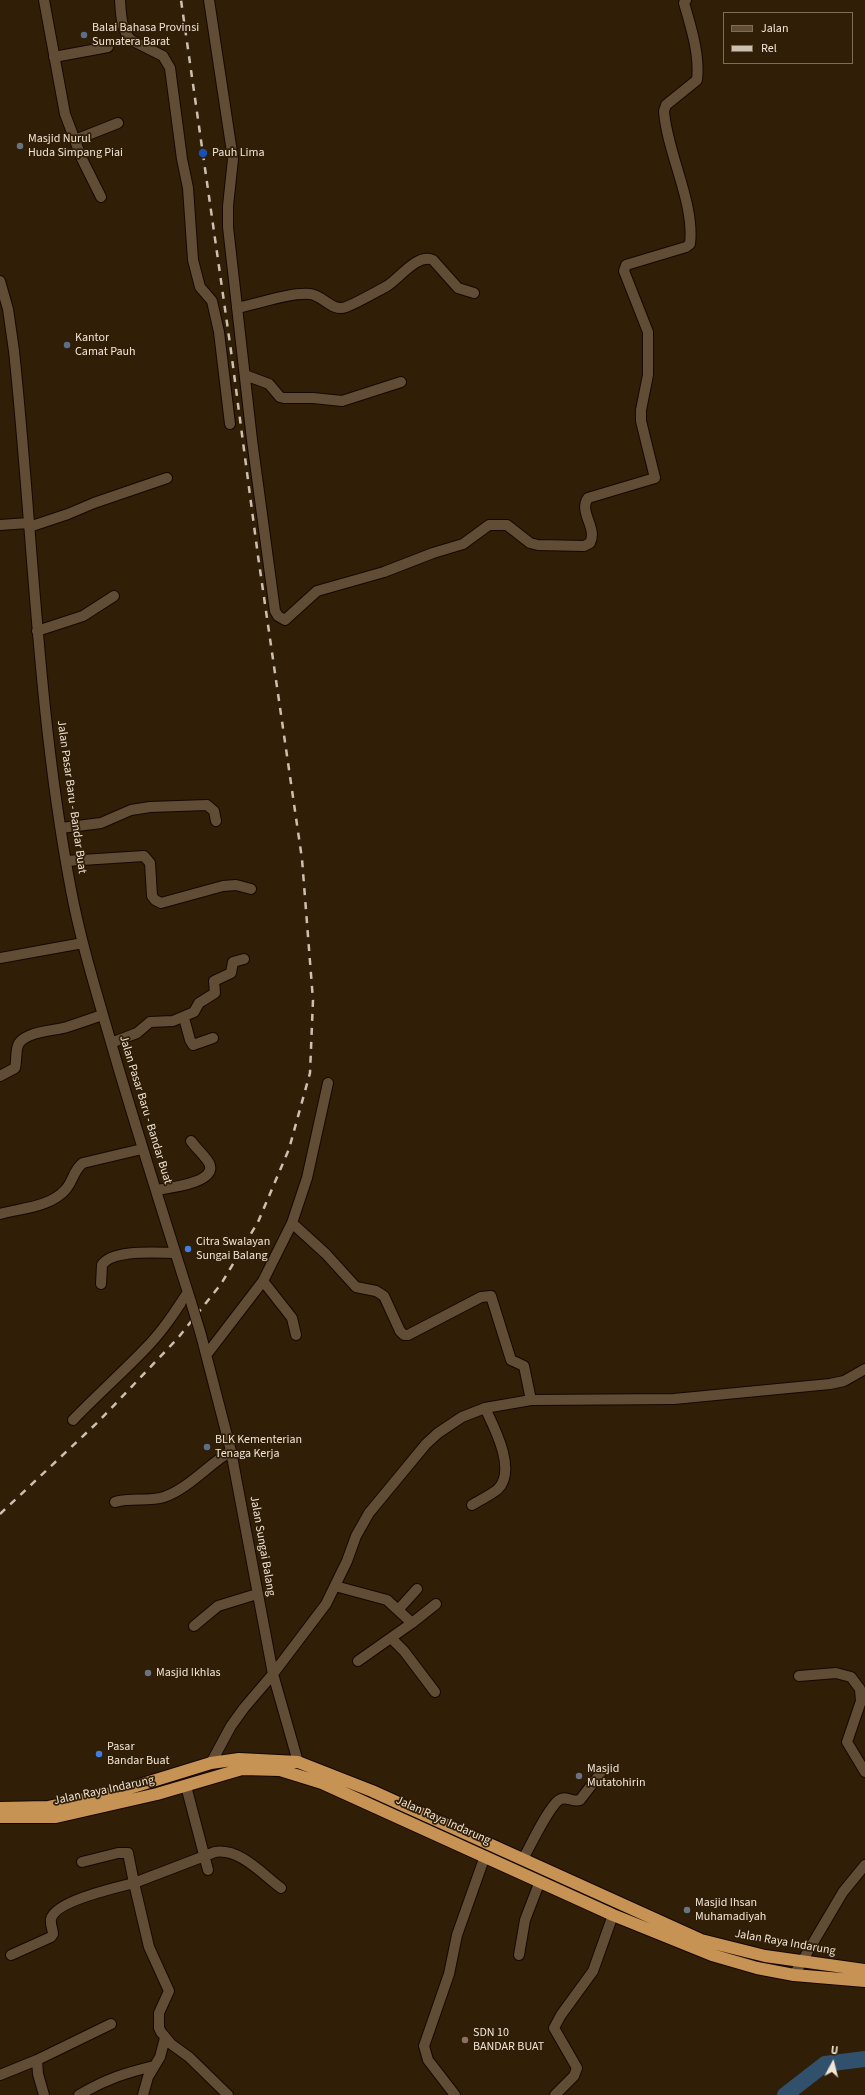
<!DOCTYPE html>
<style>
body{margin:0}
#map{position:relative;width:865px;height:2095px;overflow:hidden;background:#301e07;font-family:"Source Sans 3",sans-serif}
canvas{display:block}
.legend{position:absolute;left:723px;top:12px;width:130px;height:52px;box-sizing:border-box;background:#301e07;border:1px solid #7d6e5a;margin:0;padding:5px 7px;list-style:none;font-size:12px;color:#f1e5d7}
.legend li{display:flex;align-items:center;gap:8px;height:20px}
.legend b{width:20px;border:1px solid #7d6e5a}
.north{position:absolute;left:813px;top:2043px;width:40px;height:40px;-webkit-text-stroke:3px #301e07;paint-order:stroke;rotate:7deg;font-size:11px;font-weight:700;line-height:16px;text-align:center;color:#f1e5d7}
.north::after{content:'';display:block;margin:auto;width:14px;height:18px;background:#f1e5d7;clip-path:polygon(50% 0,100% 100%,50% 72%,0 100%)}
</style>
<div id="map">
<canvas width="865" height="2095"></canvas>
<ul class="legend">
<li><b style="height:5px;background:#614d36"></b>Jalan</li>
<li><b style="height:5px;background:#cec0b1"></b>Rel</li>
</ul>
<div class="north">U</div>
</div>
<script>
const context = document.querySelector('canvas').getContext('2d');
context.lineJoin = 'round';
function strokePath(path, color, width, dash) { context.strokeStyle = color; context.lineWidth = width; context.lineCap = dash ? 'butt' : 'round'; context.setLineDash(dash || []); context.stroke(path); }
function label(font, color, halo, rows, align = 'center') {
  context.font = font + ' "Source Sans 3",sans-serif'; context.lineWidth = 3.5; context.setLineDash([]); context.textBaseline = 'middle'; context.strokeStyle = halo; context.fillStyle = color; for (const [text, x, y, turn = 0] of rows) {
    context.save(); context.translate(x, y); context.rotate((+turn || 0) * Math.PI / 180); context.textAlign = isNaN(turn) ? turn : align; if (halo) context.strokeText(text, 0, 0); context.fillText(text, 0, 0); context.restore();
  }
}
strokePath(new Path2D(`
 M785 2095 825 2064 865 2059`), '#31506c', 16);
const minor = new Path2D(`
 M44 0 65 114 82 159 101 197
 M120 0C121 14 121 30 131 40L163 56 170 68 182 159 188 188 193 260 200 287 212 301 219 332 230 424
 M209 0 233 159 228 206V227L252 440 275 611 278 616 285 620 317 591 384 572 433 553 463 544 489 525H507L530 543 538 545 584 546 590 543C598 528 578 512 588 498L655 478 641 421V410L648 375V332L624 271 626 265 686 247 690 244C695 203 667 153 664 111L666 105 697 80C700 55 691 27 684 3L686 0
 M54 57 108 47
 M75 140 118 123
 M0 281 8 309 14 351C33 531 37 712 71 890 81 943 97 994 112 1046 137 1132 164 1217 191 1302
 M237 308C257 304 291 292 310 294 323 295 331 312 346 307 359 302 374 293 387 286 399 279 417 253 433 260L458 288 474 293
 M245 375 269 384 280 397 284 398H313L342 401 401 382
 M0 525 28 523
 M29 527 68 514 94 503 167 478
 M37 631 83 616 114 596
 M61 828 101 823 131 810 150 807 207 805 214 811 216 821
 M66 861 144 856 150 863 152 896 155 900 161 903 223 886 236 885 251 889
 M0 958 83 943
 M184 1018 190 1040 193 1045 213 1038
 M111 1043 137 1033 150 1022 173 1021 194 1012 199 1003 215 993 214 981 231 973 233 962 244 959
 M0 1076 15 1068C17 1061 15 1047 20 1042 30 1031 53 1031 67 1027 79 1023 91 1019 102 1015
 M156 1190C167 1188 219 1183 209 1163 205 1156 196 1148 191 1141
 M0 1214C22 1208 51 1207 66 1189 73 1181 74 1169 83 1163L142 1149
 M292 1223 326 1254 356 1287 376 1291 384 1296 400 1331 404 1335H408L481 1297 491 1296 511 1360 524 1366 531 1400
 M263 1281 292 1318 296 1335
 M101 1284 102 1265C112 1249 158 1253 175 1253
 M201 1335 231 1451 273 1674 298 1762
 M207 1354 263 1281 292 1223 307 1178 328 1083
 M73 1420C96 1396 122 1373 145 1349 162 1332 175 1312 188 1292
 M115 1502C131 1497 148 1502 164 1497 188 1489 209 1464 231 1451
 M472 1505C480 1500 491 1495 498 1489 517 1470 494 1427 485 1408
 M335 1586 387 1600 412 1623 358 1661
 M398 1610 417 1589
 M412 1623 436 1604
 M194 1626 218 1606 257 1594
 M391 1638 404 1651 435 1692
 M799 1676 836 1673 851 1677 860 1689 861 1701 847 1742 865 1772
 M211 1763 231 1726 244 1708 273 1674 326 1604 347 1561 356 1536 369 1513 426 1444 438 1433 462 1417 485 1408 531 1400 674 1399 830 1384 844 1381 865 1369
 M186 1786 208 1870
 M523 1859C531 1845 548 1808 559 1800 566 1795 573 1803 580 1800L600 1774
 M11 1955 51 1937 53 1934C53 1930 50 1924 51 1919 55 1901 118 1887 134 1883L128 1853H118L82 1862
 M519 1955 525 1920 540 1881
 M794 1975 843 1892 865 1865
 M37 2060 38 2074 44 2095
 M0 2075 37 2060 111 2024
 M79 2095C106 2079 125 2073 154 2066
 M143 2095 148 2077 160 2057 165 2038
 M228 2095 189 2057 171 2044 161 2032 159 2028V2013L169 1991 149 1947 134 1883 215 1852C240 1848 262 1874 281 1888
 M455 2095 428 2060 424 2046 449 1974 457 1935 485 1856
 M555 2095 574 2076 577 2068 554 2028 561 2015 593 1971 613 1915`);
const highway = new Path2D(`
 M0 1808 48 1807 120 1791 211 1763 239 1759 298 1762 372 1791 701 1940 765 1956 865 1970
 M0 1817H56L157 1794 242 1769 280 1770 322 1783 613 1915 712 1955 757 1968 794 1975 865 1981`);
strokePath(minor, '#170700', 12);
strokePath(highway, '#170700', 14);
strokePath(minor, '#614d36', 10);
strokePath(highway, '#c69355', 12);
strokePath(new Path2D(`
 M0 1514 99 1421 178 1338 221 1284 258 1222 289 1149 310 1073 313 1000 302 859 258 556 231 351 181 0`), '#cec0b1', 2.5, [7, 7]);
const minorBridge = new Path2D(`
 M191 1302 201 1335`);
strokePath(minorBridge, '#170700', 12, []);
strokePath(minorBridge, '#614d36', 10);
for (const [x, y, r, color] of [
 [84,35,4,"#5c6f8a"],
 [20,146,4,"#6b7280"],
 [203,153,5,"#1a4fb4"],
 [67,345,4,"#5c6f8a"],
 [188,1249,4,"#3f7fe0"],
 [207,1447,4,"#5c6f8a"],
 [148,1673,4,"#6b7280"],
 [99,1754,4,"#3f7fe0"],
 [579,1776,4,"#6b7280"],
 [687,1910,4,"#6b7280"],
 [465,2040,4,"#8d6e63"]
]) { const dot = new Path2D(); dot.arc(x, y, r, 0, 2 * Math.PI); context.fillStyle = color; context.fill(dot); strokePath(dot, '#301e07', 1.5); }
label('12px', '#f1e5d7', '#301e07', [
 ["Balai Bahasa Provinsi",92,28],
 ["Sumatera Barat",92,42],
 ["Masjid Nurul",28,139],
 ["Huda Simpang Piai",28,153],
 ["Pauh Lima",212,153],
 ["Kantor",75,338],
 ["Camat Pauh",75,352],
 ["Citra Swalayan",196,1242],
 ["Sungai Balang",196,1256],
 ["BLK Kementerian",215,1440],
 ["Tenaga Kerja",215,1454],
 ["Masjid Ikhlas",156,1673],
 ["Pasar",107,1747],
 ["Bandar Buat",107,1761],
 ["Masjid",587,1769],
 ["Mutatohirin",587,1783],
 ["Masjid Ihsan",695,1903],
 ["Muhamadiyah",695,1917],
 ["SDN 10",473,2033],
 ["BANDAR BUAT",473,2047]
], 'left');
label('12px', '#f1e5d7', '#301e07', [
 ["Jalan Pasar Baru - Bandar Buat",71,797,82],
 ["Jalan Pasar Baru - Bandar Buat",145,1110,73],
 ["Jalan Sungai Balang",262,1546,80],
 ["Jalan Raya Indarung",104,1791,-12],
 ["Jalan Raya Indarung",443,1821,24],
 ["Jalan Raya Indarung",785,1943,10]
]);
</script>
